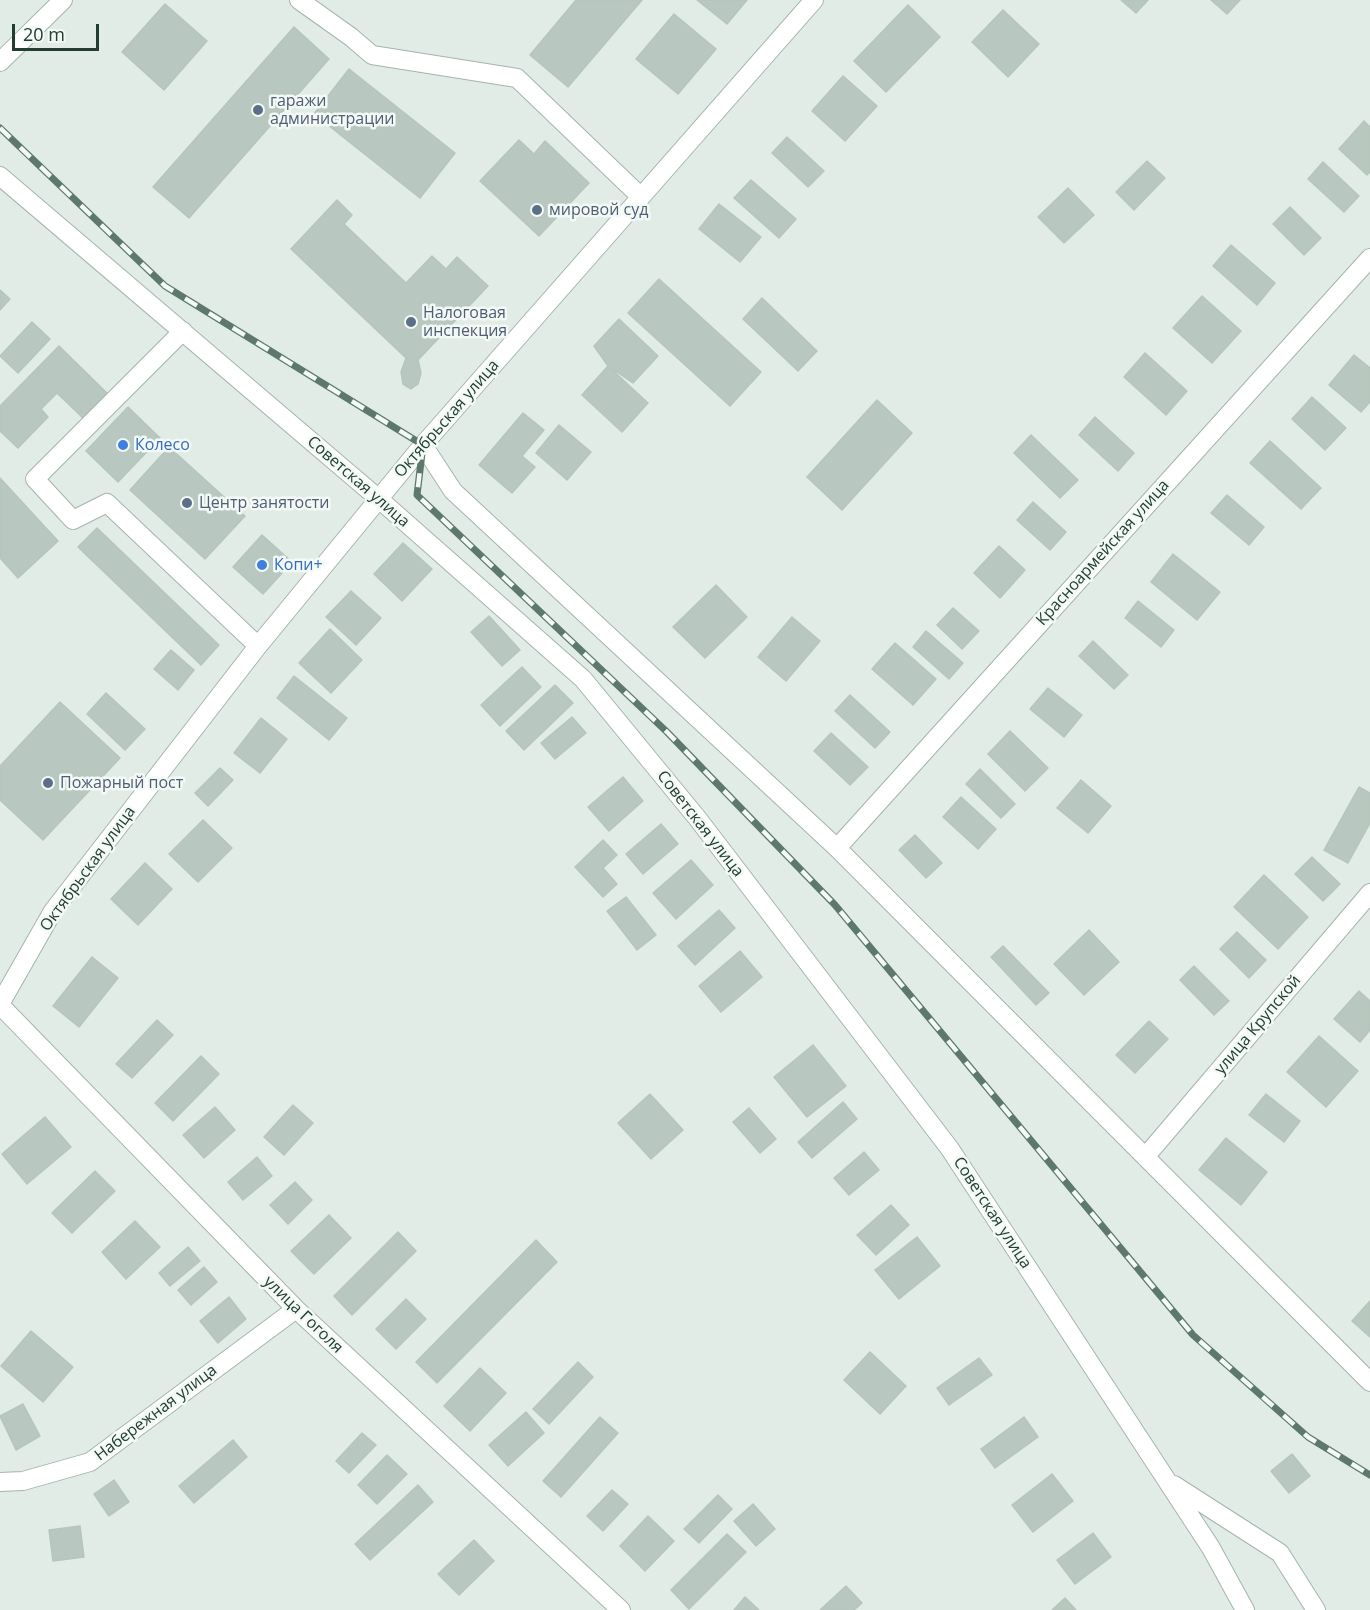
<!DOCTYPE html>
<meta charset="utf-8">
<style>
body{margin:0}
#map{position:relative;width:1370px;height:1610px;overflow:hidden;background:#e2ece7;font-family:"Open Sans",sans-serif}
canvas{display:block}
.scale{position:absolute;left:12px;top:24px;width:87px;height:27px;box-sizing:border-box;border:3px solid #223d33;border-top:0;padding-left:8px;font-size:18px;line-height:21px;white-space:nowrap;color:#223d33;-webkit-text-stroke:4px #f3f9f5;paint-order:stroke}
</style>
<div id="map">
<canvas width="1370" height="1610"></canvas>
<div class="scale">20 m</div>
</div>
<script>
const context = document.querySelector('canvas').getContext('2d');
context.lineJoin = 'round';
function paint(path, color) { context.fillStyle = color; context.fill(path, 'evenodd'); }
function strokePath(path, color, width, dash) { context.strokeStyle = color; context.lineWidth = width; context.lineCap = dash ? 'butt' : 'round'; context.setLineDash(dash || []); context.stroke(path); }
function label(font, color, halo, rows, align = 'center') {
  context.font = font + ' "Open Sans",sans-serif'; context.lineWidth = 5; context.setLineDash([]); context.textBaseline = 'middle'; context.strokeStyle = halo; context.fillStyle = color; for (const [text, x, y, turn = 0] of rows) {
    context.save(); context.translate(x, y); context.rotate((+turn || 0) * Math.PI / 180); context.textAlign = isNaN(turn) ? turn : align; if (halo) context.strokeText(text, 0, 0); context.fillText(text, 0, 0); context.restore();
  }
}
const building = new Path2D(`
 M576 0H642L568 87 530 55Z
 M697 0H747L727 24Z
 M1121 0H1148L1136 13Z
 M1211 0H1240L1227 14Z
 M165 4 207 41 164 90 122 52Z
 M908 5 940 37 886 92 854 61Z
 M1003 10 1039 44 1008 77 972 42Z
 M674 14 716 49 678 94 636 59Z
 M294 27 329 59 189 218 153 187Z
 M349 69 455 153 420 198 314 114Z
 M843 76 877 106 845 141 812 111Z
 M1364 121 1370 127V172L1367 175 1339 149Z
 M787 137 824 171 808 187 772 153Z
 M519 140 534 154 545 141 589 183 539 236 480 181Z
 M1147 161 1165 178 1134 210 1116 192Z
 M1323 162 1359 196 1344 212 1308 179Z
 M751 180 796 219 779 238 734 198Z
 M1068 188 1094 215 1064 243 1038 217Z
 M337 200 352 215 344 224 406 283 432 256 446 269 457 257 488 286 418 360 421 373 418 384 411 389 403 384 401 372 406 358 291 249Z
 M719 204 761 237 740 262 699 229Z
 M1290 207 1321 238 1304 255 1273 224Z
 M1231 245 1275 283 1257 305 1213 266Z
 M659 279 761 372 730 406 628 313Z
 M0 290 10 299 0 310Z
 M1202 296 1241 331 1212 363 1173 328Z
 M762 298 817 351 798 371 743 319Z
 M619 319 658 356 633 383 608 366 594 346Z
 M32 322 50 339 18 373 0 356Z
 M59 346 108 394 84 419 57 393 41 409 48 417 18 448 0 431V406Z
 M1145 353 1187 391 1166 415 1124 377Z
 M1354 355 1370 368V402L1361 412 1329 385Z
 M608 366 648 403 622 432 582 395Z
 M1312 397 1346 428 1325 450 1292 419Z
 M877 400 912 433 842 510 807 477Z
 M128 407 160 438 118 482 86 451Z
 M523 413 544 430 522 456 535 467 512 493 479 465Z
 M1095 417 1134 453 1118 471 1079 435Z
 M559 425 591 452 567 480 536 453Z
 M1031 435 1078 480 1060 498 1014 453Z
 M1270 441 1321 488 1301 509 1250 463Z
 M169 447 245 516 205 559 130 490Z
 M0 478 58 541 18 578 0 558Z
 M1227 495 1264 527 1249 545 1211 513Z
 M1033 502 1066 532 1050 550 1017 520Z
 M97 528 219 645 201 665 78 547Z
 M262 535 292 562 263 594 233 567Z
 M403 543 432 569 402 601 374 574Z
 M999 546 1025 570 1000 598 974 573Z
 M1173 554 1220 592 1197 620 1151 582Z
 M716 585 747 617 705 658 673 627Z
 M351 591 381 618 356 645 326 617Z
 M1138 601 1174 630 1161 647 1125 618Z
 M953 608 979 631 962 649 937 625Z
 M489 616 520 650 502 666 471 632Z
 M792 617 820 641 786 681 758 657Z
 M330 629 362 660 331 693 299 663Z
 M926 631 963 663 949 679 913 647Z
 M1093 641 1128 675 1114 689 1079 656Z
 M895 643 936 679 913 705 872 669Z
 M171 650 194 670 178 690 154 669Z
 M522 667 541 687 500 726 481 705Z
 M294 676 347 718 329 740 277 698Z
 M555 685 573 703 524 750 506 731Z
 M1048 688 1082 715 1064 737 1030 709Z
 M106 693 145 729 125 750 87 714Z
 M850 695 890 732 875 748 835 711Z
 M60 702 120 758 43 840 0 800V766Z
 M572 717 586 733 555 759 541 743Z
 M261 718 287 739 260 773 234 753Z
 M1010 731 1048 768 1025 791 988 754Z
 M831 733 868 767 850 785 814 751Z
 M220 768 233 780 208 806 195 793Z
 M980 769 1015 804 1001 818 966 784Z
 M623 777 643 801 609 831 588 807Z
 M1081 780 1111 806 1088 833 1057 808Z
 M1359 787 1370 793V823L1348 863 1324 850Z
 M961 797 996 829 978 849 943 817Z
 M203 820 232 848 198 882 169 854Z
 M661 824 678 844 643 874 626 854Z
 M915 835 942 863 926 878 899 850Z
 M603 840 617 855 603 868 617 884 603 897 575 867Z
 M1312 857 1340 884 1323 901 1295 874Z
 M691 860 713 885 676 919 653 893Z
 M145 863 172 889 138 925 111 899Z
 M1264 875 1308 917 1278 949 1234 907Z
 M626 897 656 935 637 950 607 911Z
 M719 910 735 928 695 965 678 946Z
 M1089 930 1119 962 1084 995 1054 964Z
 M1237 932 1266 960 1249 978 1220 949Z
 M1003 946 1049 993 1036 1005 991 957Z
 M740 951 762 977 721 1012 699 986Z
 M92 957 118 978 79 1027 53 1006Z
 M1194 966 1229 1001 1214 1015 1180 980Z
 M1359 991 1370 1001V1030L1360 1042 1334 1019Z
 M157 1020 173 1035 132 1078 116 1064Z
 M1149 1021 1168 1039 1135 1073 1116 1055Z
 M1319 1036 1358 1071 1326 1107 1287 1072Z
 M813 1045 846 1086 807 1117 774 1077Z
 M201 1056 219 1074 173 1121 155 1103Z
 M650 1094 683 1130 651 1159 618 1123Z
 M1266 1094 1300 1121 1284 1142 1249 1115Z
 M843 1102 857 1119 812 1158 798 1142Z
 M293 1105 313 1123 284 1155 264 1137Z
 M215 1107 235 1130 204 1158 183 1135Z
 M749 1108 776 1139 760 1153 733 1122Z
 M45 1117 71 1147 27 1184 2 1154Z
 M1226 1138 1267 1172 1241 1205 1199 1170Z
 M864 1152 879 1170 849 1195 834 1178Z
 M257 1157 272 1176 243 1200 228 1182Z
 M95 1171 115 1191 72 1233 52 1213Z
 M295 1182 312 1200 288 1224 270 1205Z
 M891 1205 909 1225 876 1255 857 1235Z
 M329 1215 351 1238 314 1274 291 1251Z
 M135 1221 160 1247 126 1279 102 1252Z
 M398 1232 416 1251 352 1315 334 1296Z
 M917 1237 940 1266 899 1299 875 1270Z
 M536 1240 557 1262 437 1383 416 1362Z
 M188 1247 200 1261 170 1286 159 1273Z
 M204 1267 217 1282 191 1305 178 1290Z
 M229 1297 246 1319 218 1343 200 1321Z
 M406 1299 426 1319 396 1349 376 1329Z
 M1370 1301V1337L1352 1321Z
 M31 1331 73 1367 43 1402 1 1366Z
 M870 1352 906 1386 880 1414 844 1380Z
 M979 1358 992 1375 949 1405 937 1388Z
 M578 1362 593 1377 549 1424 533 1409Z
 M480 1368 506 1393 470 1431 444 1406Z
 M23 1404 40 1436 16 1450 0 1416Z
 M526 1412 544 1433 508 1466 489 1445Z
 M600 1417 618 1433 561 1497 543 1481Z
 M1024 1417 1038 1437 995 1468 981 1449Z
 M362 1433 376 1445 349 1473 336 1461Z
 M233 1440 247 1457 194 1503 179 1486Z
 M1292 1454 1310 1476 1289 1493 1271 1471Z
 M387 1455 407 1474 377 1504 358 1485Z
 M1052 1474 1073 1501 1033 1532 1012 1505Z
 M114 1480 129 1502 109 1516 94 1494Z
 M418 1485 433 1502 370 1560 355 1544Z
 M612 1490 628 1504 603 1531 587 1516Z
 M718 1495 732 1509 699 1543 684 1529Z
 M753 1504 775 1529 756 1546 734 1521Z
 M648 1516 674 1541 645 1571 620 1546Z
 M80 1526 84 1557 53 1561 49 1530Z
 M1093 1533 1111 1557 1075 1584 1057 1560Z
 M727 1534 746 1552 689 1609 671 1590Z
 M474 1540 494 1561 459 1595 438 1574Z
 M846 1586 862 1603 854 1610H820Z
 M745 1597 759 1610H734Z
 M1065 1598 1076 1610H1052Z`);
paint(building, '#b8c7bf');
strokePath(building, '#b5c6bd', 1.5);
const minor = new Path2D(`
 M299 0 351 37 372 55 517 78 641 197
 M0 62 63 0
 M0 176 379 499 583 679 698 819 950 1149 1211 1548 1245 1610
 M183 331 35 479 73 520 107 503 258 646
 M423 445 453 491 837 848 1370 1382
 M837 848 1370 258
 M0 1004 53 911 258 646 423 445 814 0
 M0 1005 296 1309 621 1610
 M1146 1156 1370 893
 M0 1482 23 1481 90 1462 296 1309
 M1174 1485 1280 1553 1316 1610`);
strokePath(minor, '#a5b4ad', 20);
strokePath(minor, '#fff', 18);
const rail = new Path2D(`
 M0 128 165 286 423 445 417 495 667 732 835 905 1193 1335 1308 1437 1370 1475`);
strokePath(rail, '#5d796e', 7);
strokePath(rail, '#f3f9f5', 4.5, [14]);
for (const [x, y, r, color] of [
 [258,110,6,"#5c6f8a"],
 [537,210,6,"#5c6f8a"],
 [411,322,6,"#5c6f8a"],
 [123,445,6,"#3f7fe0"],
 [187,503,6,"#5c6f8a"],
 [262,565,6,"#3f7fe0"],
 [48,783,6,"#5c6f8a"]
]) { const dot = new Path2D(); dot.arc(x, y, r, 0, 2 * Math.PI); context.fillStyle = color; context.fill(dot); strokePath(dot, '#f3f9f5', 2); }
label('16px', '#4e5e75', '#f3f9f5', [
 ["гаражи",270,101],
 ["администрации",270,119],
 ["мировой суд",549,210],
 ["Налоговая",423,313],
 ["инспекция",423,331],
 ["Центр занятости",199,503],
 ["Пожарный пост",60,783]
], 'left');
label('16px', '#223d33', '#f3f9f5', [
 ["Октябрьская улица",447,419,-49],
 ["Советская улица",358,482,41],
 ["Красноармейская улица",1103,553,-48],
 ["Советская улица",700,824,52],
 ["Октябрьская улица",88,869,-54],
 ["улица Крупской",1258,1025,-50],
 ["Советская улица",992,1213,57],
 ["улица Гоголя",303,1315,44],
 ["Набережная улица",156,1413,-37]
]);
label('16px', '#366cbe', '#f3f9f5', [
 ["Колесо",135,445],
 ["Копи+",274,565]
], 'left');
</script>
